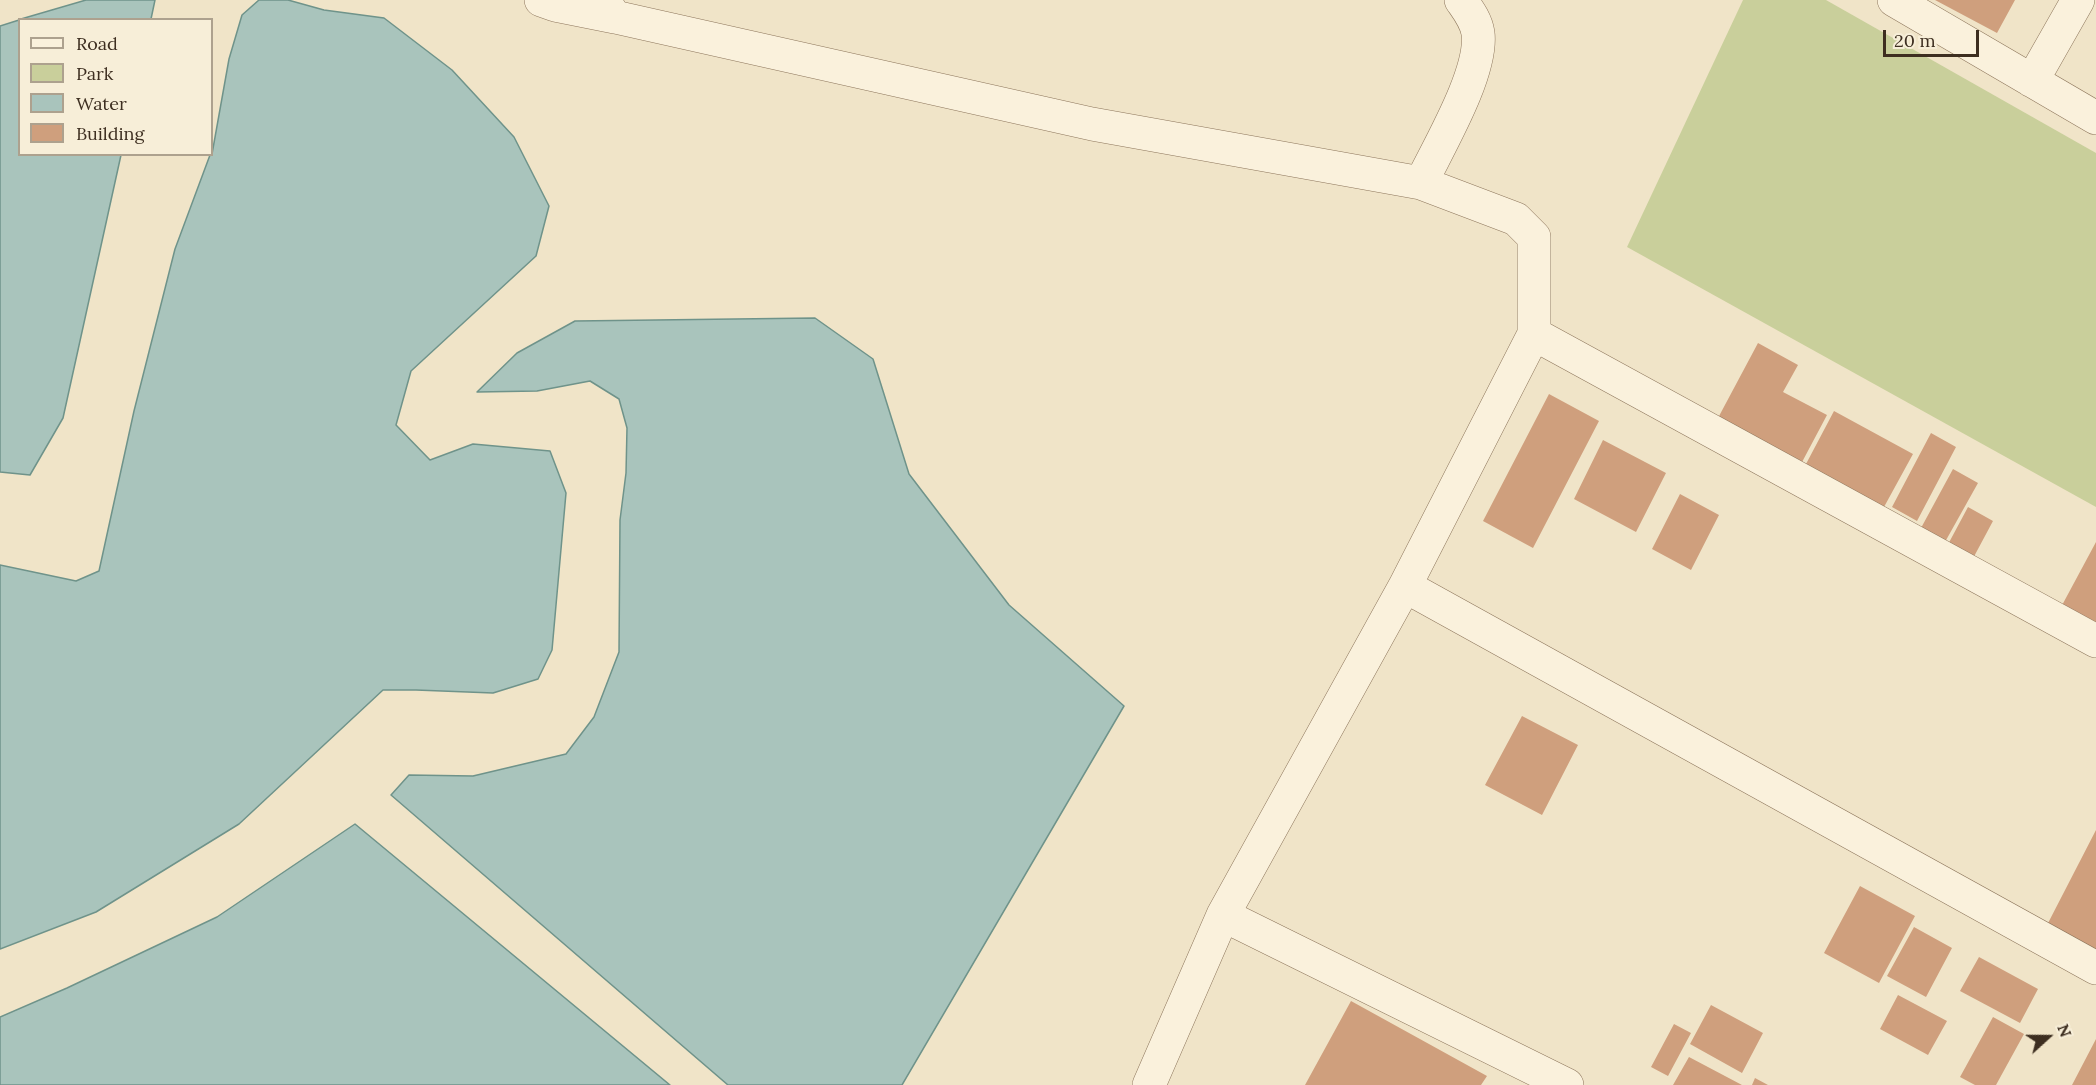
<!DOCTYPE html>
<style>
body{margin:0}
#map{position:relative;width:2096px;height:1085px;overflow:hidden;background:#f0e4c8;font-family:Lora,serif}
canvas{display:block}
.legend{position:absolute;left:18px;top:18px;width:195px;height:138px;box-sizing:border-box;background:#f7eed8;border:2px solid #ada18e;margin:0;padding:8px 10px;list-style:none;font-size:18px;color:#3d2e20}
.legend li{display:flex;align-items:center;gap:12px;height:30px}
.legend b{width:30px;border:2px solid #ada18e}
.north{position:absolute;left:2018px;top:1007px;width:60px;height:60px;-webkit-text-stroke:4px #f7eed8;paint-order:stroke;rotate:69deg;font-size:16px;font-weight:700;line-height:24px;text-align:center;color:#3d2e20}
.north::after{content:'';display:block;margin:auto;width:21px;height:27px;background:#3d2e20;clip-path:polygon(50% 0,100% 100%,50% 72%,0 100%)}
.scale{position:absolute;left:1883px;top:30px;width:96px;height:27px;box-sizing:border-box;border:3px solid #3d2e20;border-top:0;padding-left:8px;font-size:18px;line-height:21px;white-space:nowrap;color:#3d2e20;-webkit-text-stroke:4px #f7eed8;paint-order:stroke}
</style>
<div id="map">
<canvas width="2096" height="1085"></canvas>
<ul class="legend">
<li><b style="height:8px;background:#faf1dc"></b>Road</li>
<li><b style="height:16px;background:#c9cf9b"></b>Park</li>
<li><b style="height:16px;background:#a9c4bc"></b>Water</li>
<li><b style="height:16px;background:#cf9f7d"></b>Building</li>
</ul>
<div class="north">N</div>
<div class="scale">20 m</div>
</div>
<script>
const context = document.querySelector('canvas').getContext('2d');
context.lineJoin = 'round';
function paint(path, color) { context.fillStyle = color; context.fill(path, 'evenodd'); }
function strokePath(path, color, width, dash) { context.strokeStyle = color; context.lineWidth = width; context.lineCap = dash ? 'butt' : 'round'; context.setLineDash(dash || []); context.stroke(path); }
paint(new Path2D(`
 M1743 0H1826L2096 153V507L1627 247Z`), '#c9cf9b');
const water = new Path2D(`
 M86 0H155L151 19H21Z
 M259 0H288L324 10 384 18 452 70 514 137 549 206 536 256 411 371 396 425 430 460 473 444 550 451 566 493 552 650 538 679 493 693 416 690H383L239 824 96 912 0 949V565L76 581 99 571 134 411 175 249 210 155 212 154 229 59 242 15Z
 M19 20 20 154 121 155 63 418 30 475 0 472V26Z
 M815 318 873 359 909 474 1009 605 1124 706 902 1085H728L391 795 409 775 473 776 566 754 594 717 619 652 620 520 626 473 627 428 619 399 590 381 537 391 477 392 517 353 575 321Z
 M355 824 670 1085H0V1017L67 988 217 917Z`);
paint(water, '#a9c4bc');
strokePath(water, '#6f938a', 1.5);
paint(new Path2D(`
 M1935 0H2015L1997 33Z
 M1758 343 1798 365 1783 392 1827 415 1801 464 1718 418Z
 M1549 394 1599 421 1533 548 1483 521Z
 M1834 411 1913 454 1884 507 1806 464Z
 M1931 433 1956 447 1917 521 1892 507Z
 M1603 440 1666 473 1636 532 1574 499Z
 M1953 469 1978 483 1945 542 1921 528Z
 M1680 494 1719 515 1691 570 1652 549Z
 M1968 507 1993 521 1970 564 1945 550Z
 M2096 542V629L2060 609Z
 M1522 716 1578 745 1542 815 1485 785Z
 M2096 830V954L2046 927Z
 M1860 886 1915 916 1879 983 1824 953Z
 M1914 927 1952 948 1926 997 1887 976Z
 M1979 957 2038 989 2020 1023 1960 991Z
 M1898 995 1947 1021 1928 1055 1880 1029Z
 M1351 1001 1487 1076 1481 1085H1305Z
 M1711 1005 1763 1033 1742 1073 1690 1044Z
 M1993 1017 2024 1034 1996 1085H1975L1960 1077Z
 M1674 1024 1691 1033 1668 1076 1651 1067Z
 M2096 1039V1085H2072Z
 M1689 1057 1742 1085H1673Z
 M1755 1078 1768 1085H1752Z`), '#cf9f7d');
const minor = new Path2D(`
 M541 0 555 5 615 17
 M603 0 615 17 1092 124 1421 183 1516 219 1534 237V334L1405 586 1223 915 1149 1085
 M1894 0 2096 118
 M2032 81 2078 0
 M1421 183C1439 146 1483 72 1478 33 1476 20 1468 10 1461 0
 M1534 334 2096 641
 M1405 586 2096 968
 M1223 915 1567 1085`);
strokePath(minor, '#8d765c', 34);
strokePath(minor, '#faf1dc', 33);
</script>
